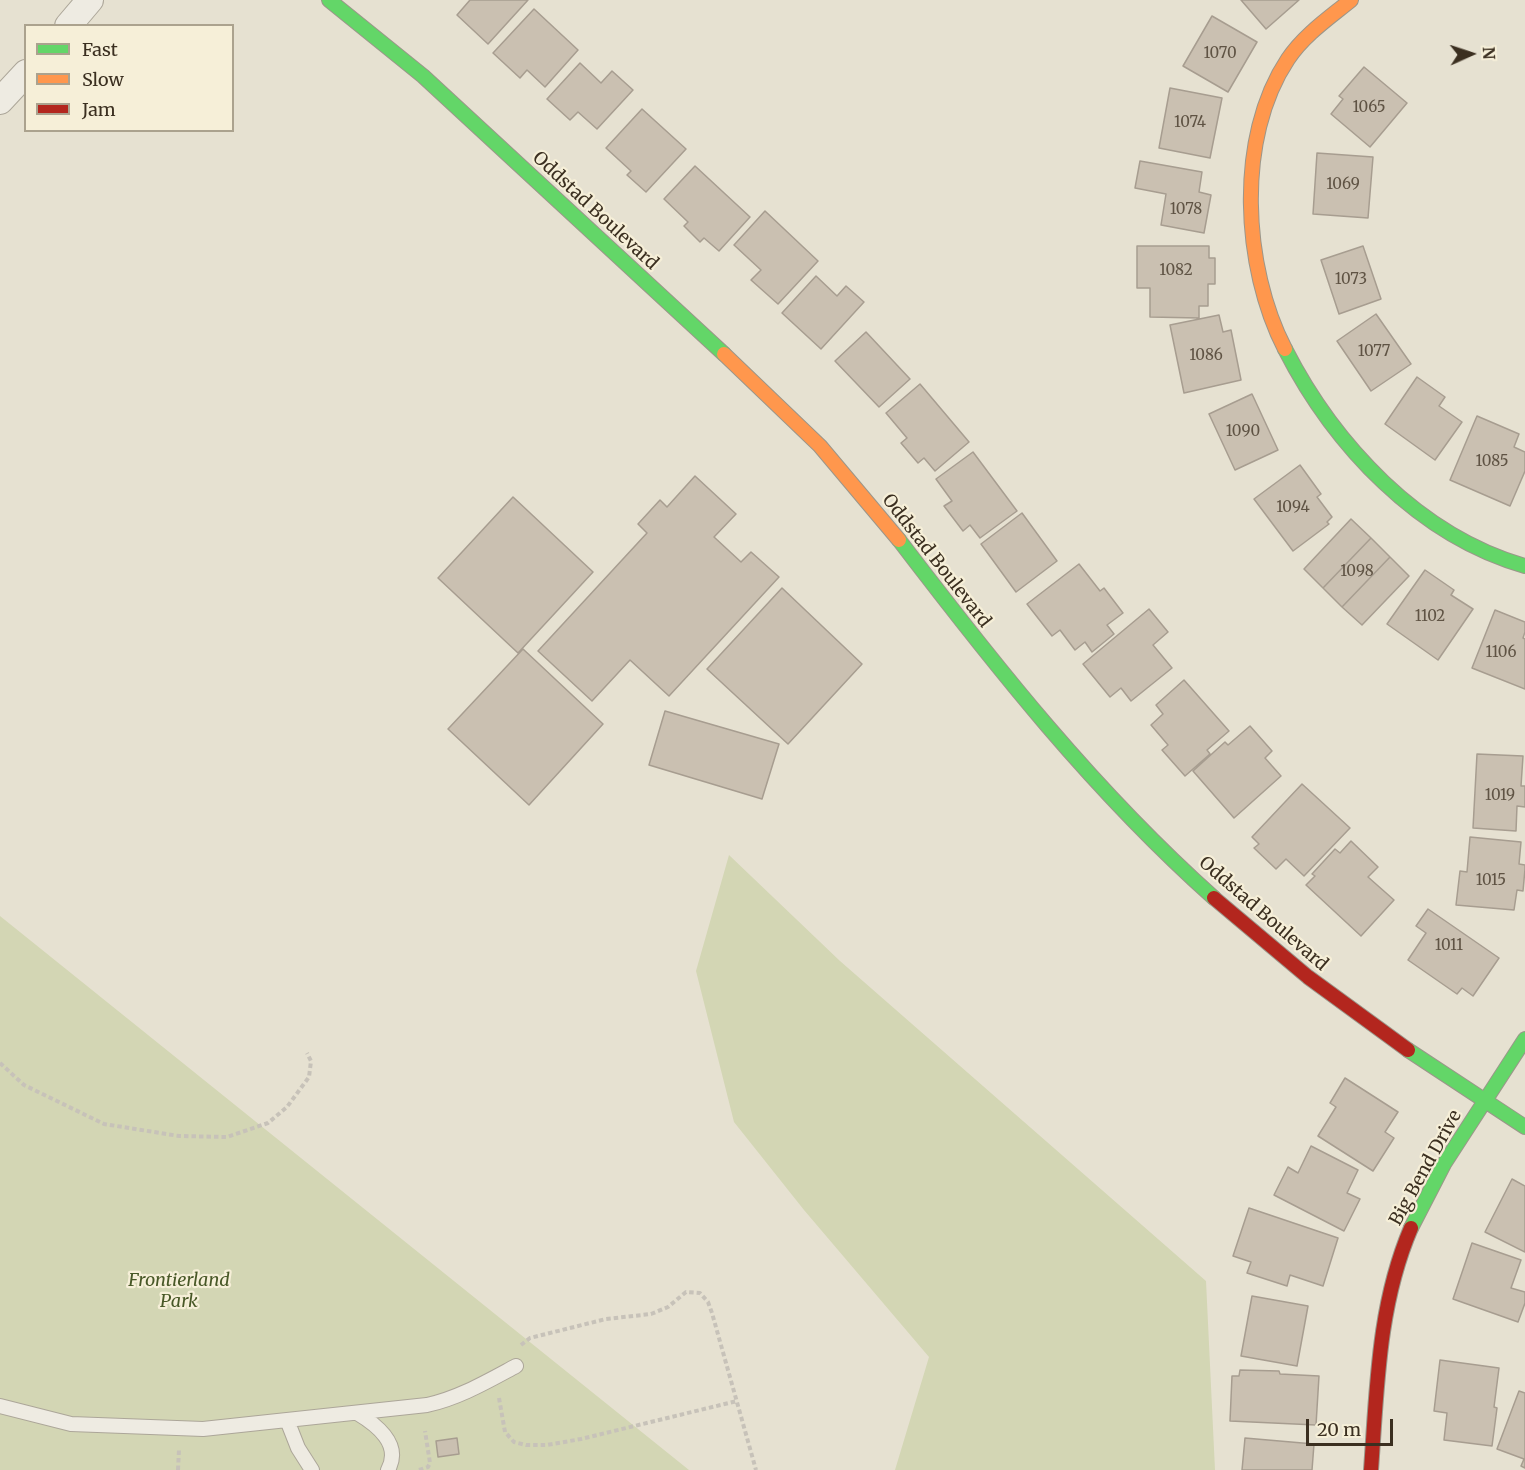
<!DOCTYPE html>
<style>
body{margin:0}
#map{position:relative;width:1525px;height:1470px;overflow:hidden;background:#e6e1d1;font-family:Merriweather,serif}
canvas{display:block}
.legend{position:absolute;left:24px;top:24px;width:210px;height:108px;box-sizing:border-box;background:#f6efd8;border:2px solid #aba28e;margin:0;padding:8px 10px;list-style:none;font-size:18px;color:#3b2f20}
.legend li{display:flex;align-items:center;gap:12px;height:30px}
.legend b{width:30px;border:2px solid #aba28e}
.north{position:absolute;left:1441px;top:24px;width:60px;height:60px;-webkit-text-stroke:4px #f6efd8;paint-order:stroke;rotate:87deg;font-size:16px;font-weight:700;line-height:24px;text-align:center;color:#3b2f20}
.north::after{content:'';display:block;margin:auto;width:21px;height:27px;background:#3b2f20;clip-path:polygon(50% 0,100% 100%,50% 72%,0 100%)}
.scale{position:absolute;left:1306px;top:1419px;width:87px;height:27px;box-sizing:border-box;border:3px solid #3b2f20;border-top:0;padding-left:8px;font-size:18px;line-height:21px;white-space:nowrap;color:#3b2f20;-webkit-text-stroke:4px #f6efd8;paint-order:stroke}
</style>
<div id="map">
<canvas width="1525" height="1470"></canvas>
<ul class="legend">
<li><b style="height:8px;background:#63d668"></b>Fast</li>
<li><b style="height:8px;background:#ff974d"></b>Slow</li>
<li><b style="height:8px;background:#b3261e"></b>Jam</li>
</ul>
<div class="north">N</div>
<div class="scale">20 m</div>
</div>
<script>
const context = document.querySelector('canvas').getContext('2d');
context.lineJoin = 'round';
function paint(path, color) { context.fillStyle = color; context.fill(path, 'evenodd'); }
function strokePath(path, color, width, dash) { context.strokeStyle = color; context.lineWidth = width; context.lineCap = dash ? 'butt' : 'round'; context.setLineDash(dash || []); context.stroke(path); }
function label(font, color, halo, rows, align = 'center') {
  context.font = font + ' Merriweather,serif'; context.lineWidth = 4.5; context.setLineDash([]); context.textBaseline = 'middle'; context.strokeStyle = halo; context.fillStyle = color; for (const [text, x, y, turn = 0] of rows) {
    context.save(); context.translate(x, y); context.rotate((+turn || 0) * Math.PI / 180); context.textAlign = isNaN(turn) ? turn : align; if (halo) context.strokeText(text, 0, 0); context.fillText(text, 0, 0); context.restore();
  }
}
paint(new Path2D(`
 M729 855 840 961 1206 1281 1215 1470H895L929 1357 804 1210 734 1122 696 971Z
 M0 916 689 1470H0Z`), '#d3d6b4');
const building = new Path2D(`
 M470 0H528L488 44 457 15Z
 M1241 0H1299L1266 29Z
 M534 9 578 50 545 87 527 70 520 78 493 53Z
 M1212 16 1257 42 1228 92 1183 66Z
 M580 63 601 83 612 71 633 90 597 129 578 112 570 120 547 99Z
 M1364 67 1407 103 1370 147 1331 114 1343 99 1339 96Z
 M1170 88 1222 98 1210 158 1159 148Z
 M642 109 686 149 646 192 627 175 631 171 606 148Z
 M1317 153 1373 157 1368 218 1313 214Z
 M1140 161 1202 172 1199 192 1211 195 1204 233 1161 225 1166 194 1135 188Z
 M695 166 750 217 719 251 704 238 700 242 684 226 688 222 664 199Z
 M765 211 818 261 778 304 751 280 761 270 734 245Z
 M1137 246H1209V258H1215V284H1208V306H1199V318L1150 317V288H1137Z
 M1363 246 1381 299 1339 314 1321 260Z
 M816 276 837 296 846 286 864 302 821 349 782 313Z
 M1376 314 1411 364 1371 391 1337 341Z
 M1219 315 1223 332 1231 330 1241 380 1184 393 1170 325Z
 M866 332 910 379 879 407 835 361Z
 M1417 377 1445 397 1439 406 1462 422 1435 460 1385 424Z
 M920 384 969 442 935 471 924 458 918 463 901 443 907 438 886 413Z
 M1252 394 1278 450 1235 470 1209 414Z
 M1477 416 1519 434 1514 447 1525 452V471L1510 506 1450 480Z
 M973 452 1017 511 980 538 970 525 963 531 944 506 952 501 936 479Z
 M1300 465 1321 494 1317 497 1332 517 1327 522 1329 524 1293 551 1254 499Z
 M695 476 736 514 714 537 741 562 751 552 779 577 669 696 630 660 592 701 538 651 647 533 638 524 660 500 667 507Z
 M513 497 593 572 518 653 438 578Z
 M1022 513 1057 561 1016 592 981 544Z
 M1351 519 1371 538 1323 588 1304 569Z
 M1371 538 1390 557 1342 607 1323 588Z
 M1390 557 1409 576 1362 625 1342 607Z
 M1079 564 1100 591 1104 588 1123 613 1107 625 1114 634 1092 652 1085 642 1075 650 1060 630 1052 636 1027 604Z
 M1425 570 1454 590 1451 595 1473 609 1438 660 1387 624Z
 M782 588 862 664 788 744 707 669Z
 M1149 609 1168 632 1153 645 1172 668 1131 701 1121 688 1110 697 1083 664Z
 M1495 610 1525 622V632L1523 638 1525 639V689L1472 668Z
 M523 649 603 724 529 805 448 729Z
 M1184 680 1229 731 1207 750 1210 754 1185 776 1162 750 1168 745 1151 725 1163 714 1156 705Z
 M665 711 779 744 762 799 649 765Z
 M1250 726 1272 751 1265 758 1281 776 1234 818 1193 771 1225 742 1228 745Z
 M1477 754 1523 756 1521 786H1525V807L1517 806 1516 831 1473 828Z
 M1302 784 1350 828 1304 876 1286 859 1276 869 1254 848 1259 844 1252 837Z
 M1470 837 1521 842 1519 864 1525 865V869L1523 891 1517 890 1514 910 1456 905 1460 871 1467 872Z
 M1351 841 1378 867 1368 877 1394 900 1361 936 1306 885 1315 876 1312 874 1335 849 1340 853Z
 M1428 909 1499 958 1473 996 1462 988 1457 994 1408 960 1426 933 1416 926Z
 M1345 1078 1398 1112 1385 1132 1394 1138 1373 1171 1318 1136 1336 1107 1330 1103Z
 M1311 1146 1358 1170 1347 1193 1360 1199 1344 1231 1274 1195 1288 1167 1298 1173Z
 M1512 1179 1525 1186V1252L1485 1232Z
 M1249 1208 1338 1238 1323 1286 1290 1275 1287 1286 1247 1273 1251 1262 1233 1256Z
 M1472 1243 1521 1260 1511 1288 1525 1292V1303L1518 1322 1453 1299Z
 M1252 1296 1308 1306 1297 1366 1241 1356Z
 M1440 1360 1499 1368 1494 1407 1497 1408 1492 1446 1444 1440 1447 1413 1434 1411Z
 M1240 1370 1279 1371 1280 1374 1319 1376 1316 1425 1230 1421 1232 1376H1239Z
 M1519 1391 1525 1393V1468L1521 1466 1524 1459 1497 1449Z
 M457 1438 459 1454 438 1457 436 1441Z
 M1245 1438 1314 1444 1312 1470H1242Z`);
paint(building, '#cac0b1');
strokePath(building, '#a79d90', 1.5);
const lane = new Path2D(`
 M0 1406 71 1424 203 1429 427 1405C459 1398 488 1381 516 1366
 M357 1413C377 1425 402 1444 388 1470
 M287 1420 298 1448 312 1470`);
const street = new Path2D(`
 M68 26 90 0
 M0 101 26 73`);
const fast = new Path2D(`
 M329 0 423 76 724 354
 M1285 349C1334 445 1419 536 1525 566
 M899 540C996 667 1094 791 1214 898
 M1408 1050 1525 1127
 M1411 1228 1444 1164 1525 1039`);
const slow = new Path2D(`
 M1285 349C1243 268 1235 138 1288 59 1304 35 1329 18 1351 0
 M724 354 820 446 899 540`);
const jam = new Path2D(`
 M1214 898 1308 977 1408 1050
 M1371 1470C1377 1388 1378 1305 1411 1228`);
strokePath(lane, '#aca699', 16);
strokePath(street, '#aca699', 28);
strokePath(fast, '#9b968a', 16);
strokePath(slow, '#9b968a', 16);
strokePath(jam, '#9b968a', 16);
strokePath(new Path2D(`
 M0 1063 24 1085 104 1124 179 1136 227 1137 268 1123 287 1107 309 1077 311 1061 307 1053
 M521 1345 530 1338 606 1319 651 1314 668 1307 686 1292 700 1293 708 1302 712 1313 756 1470
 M499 1398 505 1432 514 1442 526 1445H547L581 1439 737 1401
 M178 1470 179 1450
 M419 1470 428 1467 430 1463 425 1431`), '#c7c2b9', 4, [4.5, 3]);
strokePath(lane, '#eeebe2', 14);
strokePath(street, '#eeebe2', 26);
strokePath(fast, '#63d668', 14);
strokePath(slow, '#ff974d', 14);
strokePath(jam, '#b3261e', 14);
label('15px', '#5f5344', null, [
 ["1070",1220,54],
 ["1065",1369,108],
 ["1074",1190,123],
 ["1069",1343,185],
 ["1078",1186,210],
 ["1082",1176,271],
 ["1073",1351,280],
 ["1077",1374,352],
 ["1086",1206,356],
 ["1090",1243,432],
 ["1085",1492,462],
 ["1094",1293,508],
 ["1098",1357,572],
 ["1102",1430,617],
 ["1106",1501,653],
 ["1019",1500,796],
 ["1015",1491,881],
 ["1011",1449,946]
]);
label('18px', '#3b2f20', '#f6efd8', [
 ["Oddstad Boulevard",595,211,43],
 ["Oddstad Boulevard",936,561,52],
 ["Oddstad Boulevard",1263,914,41],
 ["Big Bend Drive",1426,1168,-61]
]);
label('italic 18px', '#485827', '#f6efd8', [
 ["Frontierland",179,1281],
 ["Park",179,1302]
]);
</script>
